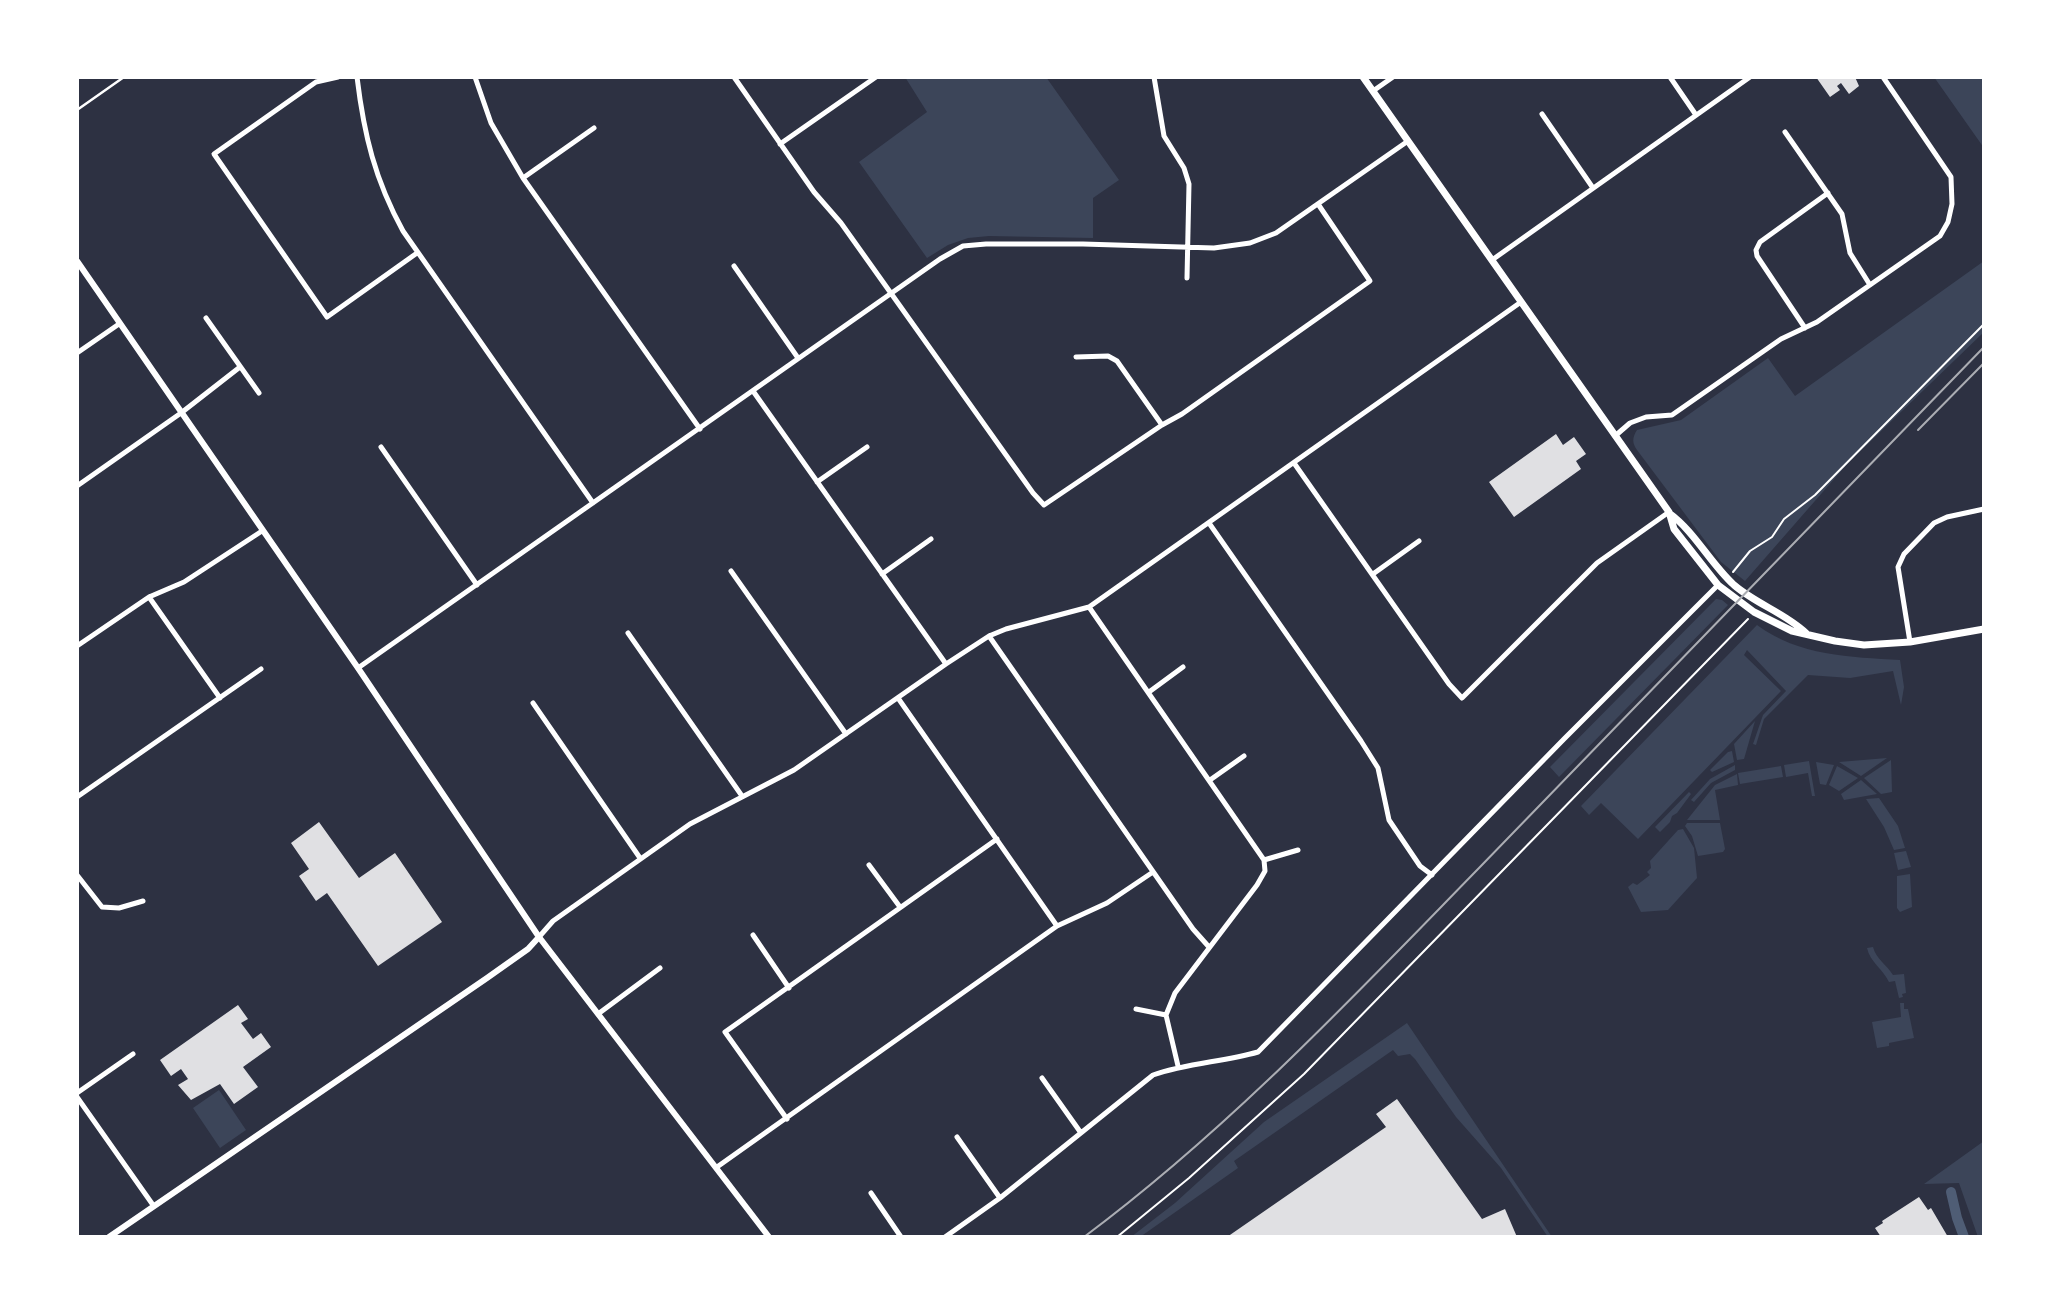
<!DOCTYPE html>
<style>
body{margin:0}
#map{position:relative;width:2061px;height:1314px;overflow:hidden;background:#2d3142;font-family:"Open Sans",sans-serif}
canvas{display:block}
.frame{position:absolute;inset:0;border:79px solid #fff;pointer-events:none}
</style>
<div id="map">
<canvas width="2061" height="1314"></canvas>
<div class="frame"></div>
</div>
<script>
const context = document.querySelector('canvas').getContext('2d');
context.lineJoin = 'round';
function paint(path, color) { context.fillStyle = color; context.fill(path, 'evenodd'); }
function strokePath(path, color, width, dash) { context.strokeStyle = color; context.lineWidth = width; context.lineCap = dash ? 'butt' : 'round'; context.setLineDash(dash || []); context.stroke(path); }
paint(new Path2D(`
 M905 77H1046L1119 180 1093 198V238L989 236 968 238 948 245 927 258 859 162 927 112Z
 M1934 77H1984V148Z
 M1984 261V332L1849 462 1745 581 1721 562 1637 450C1632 443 1632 438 1637 430L1681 420 1768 358 1795 396Z
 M1716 599 1722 600 1728 605 1559 777 1550 767Z
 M1757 625C1799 656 1850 657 1900 660L1904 687 1901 705 1893 671 1850 678 1808 675 1764 719 1756 745 1753 744 1763 715 1786 691 1747 650 1744 655 1781 691 1638 839 1601 803 1589 815 1581 806Z
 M1755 721 1744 759 1737 760 1734 744Z
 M1732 751 1734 762 1712 772 1710 770 1728 752Z
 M1887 758 1861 776 1839 762Z
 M1891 760 1892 792 1881 794 1864 778Z
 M1809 761 1815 796H1812L1808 773 1786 777 1784 765Z
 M1816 762 1834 765 1826 785 1820 784Z
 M1735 765V770L1711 783 1694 802 1691 800 1710 779Z
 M1781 766 1783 777 1740 784 1738 773Z
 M1837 766 1858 778 1839 791 1829 785Z
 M1737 774 1738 785 1715 790 1720 820H1687L1715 785Z
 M1861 780 1877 794 1844 800 1841 794Z
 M1689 792 1691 794 1677 813 1672 816 1670 822 1660 832 1655 827Z
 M1879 798 1898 826 1905 848 1894 850 1884 827 1866 799Z
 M1687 823H1720L1725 849 1723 852 1698 856 1692 836 1685 826Z
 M1683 829 1694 848 1697 878 1668 910 1641 912 1628 887 1633 883 1637 885 1650 875 1647 872 1651 868 1650 861 1678 830Z
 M1906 851 1911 867 1898 870 1894 853Z
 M1910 874 1912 907 1900 912 1897 908V876Z
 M1873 947C1876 959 1887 965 1893 975L1904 974 1906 993 1902 994 1903 997 1899 998 1895 981 1889 982C1883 969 1870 962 1867 948Z
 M1900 1003H1904V1009H1908L1914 1038 1889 1043V1046L1877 1048 1872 1022 1901 1017Z
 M1407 1023 1552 1237H1548L1501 1168 1456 1117 1415 1059 1410 1054 1398 1056 1393 1050 1234 1161 1238 1168 1140 1237H1131L1175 1203 1264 1122Z
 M219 1090 246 1130 220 1148 193 1108Z
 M1984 1141V1234L1978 1237 1959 1183 1924 1184Z`), '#3c4559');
strokePath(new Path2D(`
 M1951 1192 1957 1218 1964 1237`), '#4f5d75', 10);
paint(new Path2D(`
 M1816 77H1855L1859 86 1849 94 1841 83 1837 86 1840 90 1830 97Z
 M1556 434 1563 445 1574 437 1586 454 1576 461 1581 469 1514 517 1489 482Z
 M319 822 359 878 395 853 442 922 378 966 327 893 316 901 299 876 309 869 291 843Z
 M238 1005 248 1019 241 1023 253 1039 261 1033 271 1047 243 1067 258 1087 234 1104 220 1084 191 1100 178 1085 188 1079 181 1069 171 1076 160 1060Z
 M1397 1099 1482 1219 1505 1209 1517 1237H1227L1386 1127 1376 1114Z
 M1919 1197 1928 1210 1931 1208 1948 1237H1881L1875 1228 1883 1223 1882 1221Z`), '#e0e0e3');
strokePath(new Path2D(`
 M1733 572 1750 551 1772 537 1784 519 1815 495 1984 324
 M1117 1237 1189 1178 1304 1074 1748 619`), '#fff', 2);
strokePath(new Path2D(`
 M77 110 124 77`), '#fff', 2.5);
strokePath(new Path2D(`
 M338 77 316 82 214 154 327 317 417 253
 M357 77C364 135 375 180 403 231L593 503
 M475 77 491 123 523 178 700 429
 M734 77 814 192 841 223 1033 493 1044 505 1162 425 1182 414 1370 281 1318 204
 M1154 77 1164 136 1184 168 1189 184 1187 278
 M1670 77 1696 115
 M1373 91 1393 77
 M1542 114 1593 188
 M1785 132 1842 214 1850 253 1870 285
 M780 144 876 77
 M523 178 594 128
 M1492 260 1750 77
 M734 266 798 358
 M206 318 259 393
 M1805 328 1757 256 1756 250 1760 242 1828 193
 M77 353 119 324
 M1076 357 1108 356 1117 361 1162 425
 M753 391 946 664
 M1615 436 1630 423 1646 417 1672 415 1781 339 1817 322 1940 236 1948 222 1952 204 1951 177 1883 77
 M381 447 477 585
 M1294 463 1449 684 1462 698 1597 563 1669 512
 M817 482 867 447
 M77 486 181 413 240 367
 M1209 523 1361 741 1378 768 1389 820 1420 866 1432 875
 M731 571 846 734
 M882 574 931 539
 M1373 574 1419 541
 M149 597 220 698
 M1089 607 1264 860 1265 871 1257 885 1175 993 1166 1015 1178 1066
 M628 633 742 796
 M989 636 1193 929 1209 947
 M1910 642 1898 567 1904 554 1934 523 1947 517 1984 509
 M77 646 149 597 184 582 262 531
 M358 668 940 259 963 246 986 244H1083L1214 248 1250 243 1276 233 1408 141
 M1149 692 1183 667
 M898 698 1057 926
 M533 703 640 858
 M1210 780 1244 756
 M77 797 261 669
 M1264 860 1298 850
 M869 865 900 907
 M77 875 102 907 119 908 143 901
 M753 935 789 988
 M539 937 553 921 690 824 794 770 946 664 989 636 1006 629 1089 607 1521 302
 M1136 1009 1166 1015
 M598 1014 660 968
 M1042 1078 1081 1133
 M77 1093 133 1054
 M77 1097 153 1205
 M787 1119 725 1032 997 839
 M957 1137 1000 1198
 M717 1167 1057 926 1107 903 1153 872
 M871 1193 901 1237
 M945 1237 1000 1198 1153 1075C1187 1063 1223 1062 1258 1052L1564 739 1718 585`), '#fff', 5);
strokePath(new Path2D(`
 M77 261 358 668 539 937 769 1237
 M109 1237 487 978 528 949 539 937`), '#fff', 6);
strokePath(new Path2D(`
 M1363 77 1669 512 1674 529 1718 585 1754 612 1792 631 1835 641 1864 645 1910 642 1984 629
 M1669 513C1695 532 1710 563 1734 585 1756 604 1785 613 1806 633`), '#fff', 7);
strokePath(new Path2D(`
 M1918 430 1984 363
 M1084 1237C1229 1129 1353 997 1479 868 1648 695 1815 520 1984 347`), '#abadb3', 2);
</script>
